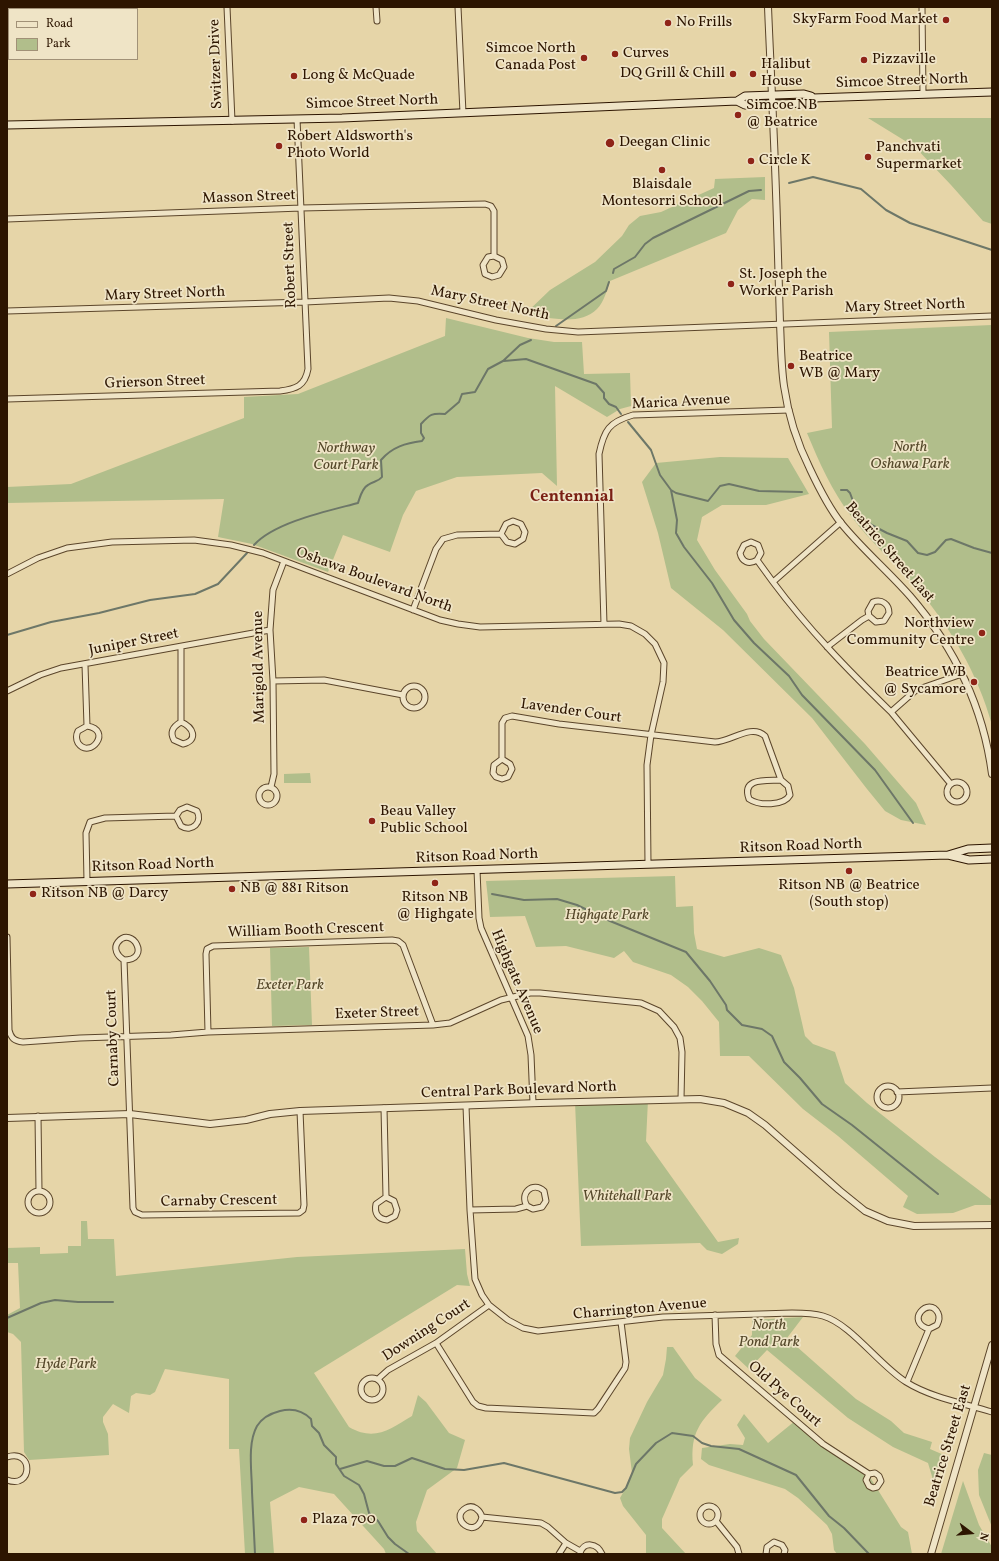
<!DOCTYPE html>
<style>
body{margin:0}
#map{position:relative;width:999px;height:1561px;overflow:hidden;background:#e6d5a8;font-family:Vollkorn,serif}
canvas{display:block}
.frame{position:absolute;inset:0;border:8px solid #2d1500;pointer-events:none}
.legend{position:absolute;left:8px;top:8px;width:130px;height:52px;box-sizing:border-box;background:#efe4c6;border:1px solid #a19177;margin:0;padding:5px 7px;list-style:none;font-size:12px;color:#2d1500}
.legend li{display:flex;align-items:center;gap:8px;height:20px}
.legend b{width:20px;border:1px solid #a19177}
.north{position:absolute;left:951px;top:1513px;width:40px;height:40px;-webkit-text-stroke:3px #efe4c6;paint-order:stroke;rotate:106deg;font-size:11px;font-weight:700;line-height:16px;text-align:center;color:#2d1500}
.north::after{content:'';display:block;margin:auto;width:14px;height:18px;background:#2d1500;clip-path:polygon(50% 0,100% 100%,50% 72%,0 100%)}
</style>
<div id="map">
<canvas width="999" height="1561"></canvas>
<div class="frame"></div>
<ul class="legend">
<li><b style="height:5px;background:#efe4c6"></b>Road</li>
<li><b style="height:11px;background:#b1be8b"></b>Park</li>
</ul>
<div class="north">N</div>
</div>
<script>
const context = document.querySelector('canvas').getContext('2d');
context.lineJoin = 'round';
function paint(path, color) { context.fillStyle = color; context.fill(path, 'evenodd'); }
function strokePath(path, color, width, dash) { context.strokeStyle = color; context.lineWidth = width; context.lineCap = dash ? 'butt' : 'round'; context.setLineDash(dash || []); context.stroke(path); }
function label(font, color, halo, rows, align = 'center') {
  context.font = font + ' Vollkorn,serif'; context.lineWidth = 3.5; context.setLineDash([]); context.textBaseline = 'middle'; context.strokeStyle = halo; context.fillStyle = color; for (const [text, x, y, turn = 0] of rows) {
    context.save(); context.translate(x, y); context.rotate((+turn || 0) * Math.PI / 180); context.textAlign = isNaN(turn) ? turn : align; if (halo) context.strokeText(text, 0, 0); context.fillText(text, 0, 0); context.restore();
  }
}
paint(new Path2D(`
 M868 118H992V224L983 221 951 185 915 147Z
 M765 177V200L752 199 738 210 726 233 610 281C607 290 604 302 597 309 579 327 548 317 525 314L550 290 595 262 622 236 629 225 640 216 661 212 714 188 715 179Z
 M446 318 528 338 554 342H582L584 374 630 373 631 406 620 409 607 417 555 386 557 486 542 473 457 477 416 491 403 515 390 552 343 535 328 572 252 544 218 537 224 499 7 503V487L71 484 244 418V397L298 394 445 336Z
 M992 325V725C978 674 951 628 917 588 895 563 870 542 851 516 832 491 819 462 807 433L832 428 829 332Z
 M720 457 788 458 809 494 766 505H722L702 517 697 540 715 570 747 614 750 621 764 639 865 744 916 803 926 825 901 820 885 811 867 789 812 718 723 630 671 588 658 533 642 482 656 463Z
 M310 773 311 783H284V774Z
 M675 876 676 907 693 906 694 933 697 949 724 957 759 948 781 955 794 988 805 1036 813 1044 835 1052 845 1083 867 1103 935 1157 992 1200V1205H975L953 1213 917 1214 903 1207 908 1196 838 1136 803 1109 749 1056H720L719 1022 702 1001 688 987 671 975 633 962 624 951 614 958 566 946 536 947 525 916 490 917 486 881Z
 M309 947 312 1025 272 1026 270 948Z
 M648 1100 646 1141 718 1242 739 1238 738 1244 722 1254 707 1250 700 1243 581 1246 575 1102Z
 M81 1221H87L88 1239H114L116 1276 297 1257 465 1249 467 1274 470 1286 457 1285 314 1373 349 1427C375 1442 390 1429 412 1416L418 1395 426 1402 449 1433 465 1440 457 1468 427 1490 416 1522 417 1531 437 1554H386L384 1549 334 1494 299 1487 270 1502 274 1554H245L239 1449H229V1379L165 1369 155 1392 150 1395 136 1393 131 1396 129 1413 113 1404 103 1417V1422L108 1434 109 1455 29 1460 24 1452 21 1342 13 1334 7 1332V1315L20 1308 18 1263H7V1248L40 1247V1254L68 1253V1246H81Z
 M803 1317 787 1338 856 1399 891 1421 904 1433 932 1442 930 1449 944 1455 934 1483 928 1463 893 1447 848 1418 767 1350 749 1369 735 1356 752 1335V1320Z
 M667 1347H673L695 1378 722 1400C700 1421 690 1433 693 1465L680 1478 662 1519V1528L686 1554H646V1535L623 1506 620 1498 628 1484 632 1473 629 1449 630 1438 647 1402 663 1375 666 1359Z
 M744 1414 768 1443 795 1421 868 1474 901 1527 908 1532 912 1554H837L834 1550 832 1534 827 1525 798 1498 785 1489 709 1465 701 1459 702 1448 730 1444 743 1445 745 1438 737 1425Z
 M984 1453 992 1455V1527L979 1495 978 1470Z
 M963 1481 979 1525 992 1547V1554H941Z`), '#b1be8b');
strokePath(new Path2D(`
 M789 183 813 177 861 189 886 210 910 223 992 250
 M613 273 614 269 635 257 645 244 653 238 749 191 761 190
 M556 326 606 291 609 282
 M504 361 526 359 596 384 604 393V398L609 404 616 407 621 414
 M628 422 651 450 660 475 671 490 676 493 708 501 720 486 729 484 759 491 802 492
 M671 490 677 520 676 533 684 547 712 583 734 620 754 643 789 676 802 695 875 770 913 823
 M841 490H847L850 493 856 509 866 522 887 533 907 541 918 553 927 555 935 552 946 540 951 539 974 548 992 553
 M254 545C275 522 328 511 358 503 360 497 362 488 368 485 373 481 378 482 382 477L381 460C392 447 406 443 422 441L424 438 421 433V424C430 414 432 413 445 414L459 402 462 394 475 392 488 369 503 361 520 345 531 340
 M7 635 51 622 99 613 150 600 195 594 218 584 247 553
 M492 894 524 900 557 899 577 905 610 921 686 952 710 981 726 1005 727 1010 742 1025 762 1029 772 1036 784 1062 800 1078 822 1104 852 1125 938 1194
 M7 1318 41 1303 55 1300 78 1302H113
 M340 1469 367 1461 384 1466H395L412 1458 445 1469 464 1470 504 1463 615 1493 622 1492 626 1488 636 1464 656 1443 672 1433 693 1436 702 1443 711 1446 739 1449 796 1475 829 1516 844 1528 869 1554
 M255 1554C254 1533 253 1513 252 1492 252 1472 247 1444 257 1426 262 1418 272 1413 280 1411 292 1408 303 1411 311 1419L312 1426 319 1433 324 1445 336 1457V1464L344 1476 359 1485 364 1494 369 1513 378 1521 388 1537 395 1544 409 1554`), '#6d7768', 2);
const minor = new Path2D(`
 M227 7 232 121
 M376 7 377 21
 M458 7 463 113
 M922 7 923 94
 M7 219 301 208 485 204 491 206 494 211V256L502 260 504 267 499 275 492 277 485 274 483 265 488 257 494 256
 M7 311 305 302 389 298 418 301 496 320 546 329 578 332 992 316
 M7 399 280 391C296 389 305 386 308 369L297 119
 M841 522 773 582C808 629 849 671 891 712L916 690 962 674
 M757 560C749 565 742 562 740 553L744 545 751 542 758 545 761 553 757 560 773 582
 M7 574 38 558 67 548 112 542 194 540 231 545 263 553 440 620 458 624 480 627 619 624 631 626 645 634 655 644 664 663 663 682 651 735 647 765 648 864
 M413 610 436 549 443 539 457 535 501 534 506 524 513 521 521 524 525 532 523 539 515 544 507 542 501 534
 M604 624 599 454C604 430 609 422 633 415L789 410
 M181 647V722C193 727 199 740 183 744L174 740C169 731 174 726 181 722
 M827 647 862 620 869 616 876 622 884 621 889 613C889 604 882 599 873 602L868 611 869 616
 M85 665 87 726 78 731C76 735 76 739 78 743 90 760 113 730 87 726
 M273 681 324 680 403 695
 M403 697a11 11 0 1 1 22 0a11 11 0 1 1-22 0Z
 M7 691 40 675 61 668 270 630
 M891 712 950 783
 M502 759 494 765 493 773 496 777 502 779 508 777 512 769 510 764 502 759V723L505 718 512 716 559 724 715 742C731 742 751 723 765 736L781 780 788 786 790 795C784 806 759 806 749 799 741 777 767 781 781 780
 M947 792a10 10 0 1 1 20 0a10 10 0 1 1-20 0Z
 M259 796a9 9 0 1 1 18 0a9 9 0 1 1-18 0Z
 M271 787 274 774 273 681 270 630 273 590 284 561
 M477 870 479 918 481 928 528 1036 531 1055 533 1103
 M87 881 86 833 90 822 105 818 176 816 180 810 187 807 197 811C203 822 192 833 181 826L176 816
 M7 937 9 1030C11 1038 14 1041 23 1042L80 1038 171 1035 208 1032 433 1025 450 1023 501 1000 530 993H540L641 1003 659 1011 674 1027 680 1038 682 1052 681 1099
 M124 960C152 960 132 925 118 942 113 948 117 956 124 960L133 1208 135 1212 142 1215 299 1213 303 1210 304 1205 300 1111
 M208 1032 206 954 207 949 213 946 392 940 398 941 403 945 433 1025
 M877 1097a11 11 0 1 1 22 0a11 11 0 1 1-22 0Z
 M897 1092 992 1088
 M466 1106 470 1210 475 1279 482 1295 489 1305 508 1320 523 1328 538 1331 663 1317 792 1313C803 1313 813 1313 823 1316 851 1324 879 1365 906 1382 932 1398 963 1403 992 1412
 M384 1108 386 1197 394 1201 397 1210 395 1216 387 1220C378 1219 374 1213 376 1204L386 1197
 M38 1116 39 1191
 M28 1202a11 11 0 1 1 22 0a11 11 0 1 1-22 0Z
 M470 1210 516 1209 527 1206C519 1193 533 1181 544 1191L546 1201 542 1207 533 1209 527 1206
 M715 1315 716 1344 719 1355 823 1444 869 1474 866 1480 869 1486 873 1488 877 1487 881 1481 879 1476 875 1473 869 1474
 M436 1343 473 1402 478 1406 486 1408 594 1413 598 1409 625 1368 626 1362 621 1322
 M361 1389a11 11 0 1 1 22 0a11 11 0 1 1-22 0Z
 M378 1379 388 1370 436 1343 489 1305
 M907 1382 929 1329C904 1322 929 1295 938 1313 940 1317 939 1321 937 1325L929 1329
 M7 1457C34 1448 33 1490 7 1480
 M700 1515a9 9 0 1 1 18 0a9 9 0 1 1-18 0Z
 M482 1517C476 1541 448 1518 466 1508 473 1504 480 1510 482 1517L541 1523 548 1527 566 1543 580 1551
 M716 1521 737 1547 739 1554
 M580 1553C584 1541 597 1543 602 1554
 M559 1554 566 1543
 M766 1554 767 1547 774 1542 782 1545 785 1550 784 1554`);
const tertiary = new Path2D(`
 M768 7C771 79 775 151 777 223 778 257 779 290 780 323 781 344 781 365 784 386 788 414 797 443 810 469 818 486 829 508 841 523 862 549 888 571 910 596 955 648 983 706 992 774
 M7 1118 130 1114 210 1124 246 1120 270 1114 300 1111 540 1103 700 1099 724 1103 748 1113 765 1125 839 1190 865 1211 888 1221 914 1226 992 1225
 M931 1554 992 1345`);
const secondary = new Path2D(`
 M737 101 745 96 804 94 811 96 813 98 992 92
 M7 125 342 118 737 101 745 105 809 103 813 98
 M948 855 968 849 992 848
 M7 884 948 855 969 860 992 859`);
strokePath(minor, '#5b452a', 7);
strokePath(tertiary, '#5b452a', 8);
strokePath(secondary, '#2d1500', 9);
strokePath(minor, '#efe4c6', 5);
strokePath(tertiary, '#efe4c6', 6);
strokePath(secondary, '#efe4c6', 7);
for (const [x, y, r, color] of [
 [946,20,4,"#8f2418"],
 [668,23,4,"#8f2418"],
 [615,54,4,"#8f2418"],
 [584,58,4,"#8f2418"],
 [864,60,4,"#8f2418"],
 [733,74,4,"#8f2418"],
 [753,74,4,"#8f2418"],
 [294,76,4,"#8f2418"],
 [738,115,4,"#8f2418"],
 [610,143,5,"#8f2418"],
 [279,146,4,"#8f2418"],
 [868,157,4,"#8f2418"],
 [751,161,4,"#8f2418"],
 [662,170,4,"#8f2418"],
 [731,284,4,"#8f2418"],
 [791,366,4,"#8f2418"],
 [982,633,4,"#8f2418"],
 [974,682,4,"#8f2418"],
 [372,821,4,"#8f2418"],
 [849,871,4,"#8f2418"],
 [435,883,4,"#8f2418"],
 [232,889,4,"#8f2418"],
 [33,894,4,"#8f2418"],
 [304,1520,4,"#8f2418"]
]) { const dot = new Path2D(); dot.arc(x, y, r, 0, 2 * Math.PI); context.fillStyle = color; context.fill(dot); strokePath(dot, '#efe4c6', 1.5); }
label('15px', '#2d1500', '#efe4c6', [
 ["SkyFarm Food Market",938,20,"right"],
 ["No Frills",676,23],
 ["Simcoe North",576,49,"right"],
 ["Canada Post",576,66,"right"],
 ["Curves",623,54],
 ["Pizzaville",872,60],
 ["Halibut",761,65],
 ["House",761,82],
 ["DQ Grill & Chill",725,74,"right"],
 ["Long & McQuade",302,76],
 ["Simcoe NB",746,106],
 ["@ Beatrice",746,123],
 ["Robert Aldsworth's",287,137],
 ["Photo World",287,154],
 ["Deegan Clinic",619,143],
 ["Panchvati",876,148],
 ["Supermarket",876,165],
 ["Circle K",759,161],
 ["Blaisdale",662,185,"center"],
 ["Montesorri School",662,202,"center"],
 ["St. Joseph the",739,275],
 ["Worker Parish",739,292],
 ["Beatrice",799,357],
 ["WB @ Mary",799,374],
 ["Northview",974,624,"right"],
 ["Community Centre",974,641,"right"],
 ["Beatrice WB",966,673,"right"],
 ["@ Sycamore",966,690,"right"],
 ["Beau Valley",380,812],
 ["Public School",380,829],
 ["Ritson NB @ Beatrice",849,886,"center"],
 ["(South stop)",849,903,"center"],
 ["NB @ 881 Ritson",240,889],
 ["Ritson NB @ Darcy",41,894],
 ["Ritson NB",435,898,"center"],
 ["@ Highgate",435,915,"center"],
 ["Plaza 700",312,1520]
], 'left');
label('15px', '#2d1500', '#efe4c6', [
 ["Switzer Drive",217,64,-92],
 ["Simcoe Street North",902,82,-2],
 ["Simcoe Street North",372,103,-2],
 ["Masson Street",249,198,-2],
 ["Robert Street",291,265,-92],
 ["Mary Street North",165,295,-2],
 ["Mary Street North",490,304,12],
 ["Mary Street North",905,307,-2],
 ["Grierson Street",155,383,-2],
 ["Marica Avenue",681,403,-3],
 ["Beatrice Street East",889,553,49],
 ["Oshawa Boulevard North",374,581,20],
 ["Juniper Street",134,643,-11],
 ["Marigold Avenue",260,667,-91],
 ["Lavender Court",571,712,8],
 ["Ritson Road North",801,847,-2],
 ["Ritson Road North",477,857,-2],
 ["Ritson Road North",153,866,-2],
 ["William Booth Crescent",306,931,-2],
 ["Highgate Avenue",516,982,67],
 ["Exeter Street",377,1014,-2],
 ["Carnaby Court",114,1038,-92],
 ["Central Park Boulevard North",519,1091,-2],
 ["Carnaby Crescent",219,1202,-1],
 ["Charrington Avenue",640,1310,-5],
 ["Downing Court",427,1331,-33],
 ["Old Pye Court",784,1395,41],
 ["Beatrice Street East",949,1446,-73]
]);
label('italic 15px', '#55482a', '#efe4c6', [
 ["North",910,448],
 ["Oshawa Park",910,465],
 ["Northway",346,449],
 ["Court Park",346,466],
 ["Highgate Park",607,916],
 ["Exeter Park",290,986],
 ["Whitehall Park",627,1197],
 ["North",769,1326],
 ["Pond Park",769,1343],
 ["Hyde Park",66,1365]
]);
label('bold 16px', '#7a1f14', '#efe4c6', [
 ["Centennial",572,498]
]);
</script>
